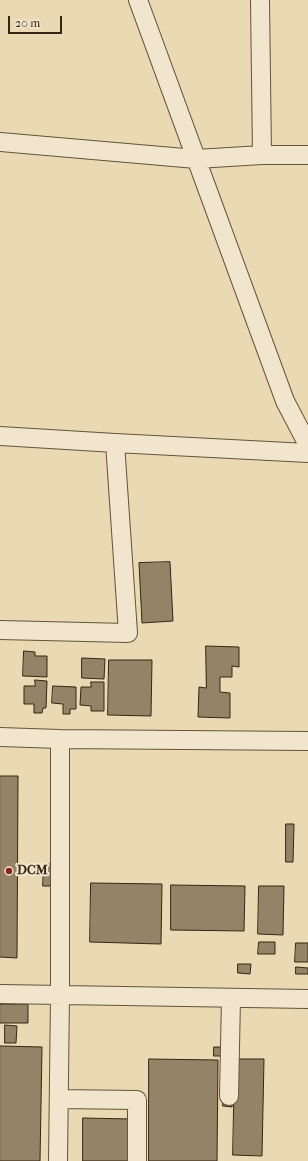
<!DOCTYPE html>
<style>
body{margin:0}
#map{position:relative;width:308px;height:1161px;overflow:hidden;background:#ead9b2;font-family:"IM FELL French Canon",serif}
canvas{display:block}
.scale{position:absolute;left:8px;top:16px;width:54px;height:18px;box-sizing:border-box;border:2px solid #362613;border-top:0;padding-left:5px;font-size:12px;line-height:14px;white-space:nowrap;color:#362613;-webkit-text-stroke:3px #f1e6cd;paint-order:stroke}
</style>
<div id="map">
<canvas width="308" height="1161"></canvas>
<div class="scale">20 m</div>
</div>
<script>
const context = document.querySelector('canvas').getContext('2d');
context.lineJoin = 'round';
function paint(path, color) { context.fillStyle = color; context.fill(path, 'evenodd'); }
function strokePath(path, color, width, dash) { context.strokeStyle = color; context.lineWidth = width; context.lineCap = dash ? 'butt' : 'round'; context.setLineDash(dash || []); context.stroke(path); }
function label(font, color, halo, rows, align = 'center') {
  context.font = font + ' "IM FELL French Canon",serif'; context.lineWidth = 4; context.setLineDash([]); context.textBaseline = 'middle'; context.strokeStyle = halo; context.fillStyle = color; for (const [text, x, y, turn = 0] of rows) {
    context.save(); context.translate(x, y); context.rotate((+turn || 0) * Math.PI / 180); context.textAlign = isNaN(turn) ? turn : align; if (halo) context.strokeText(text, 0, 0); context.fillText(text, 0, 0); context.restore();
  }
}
const building = new Path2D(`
 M170 562 173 621 142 623 139 563Z
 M206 646 239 647V667L232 666V677H220V692L230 693V718L198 717 199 687 206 688Z
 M24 651 35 652V656H47V677L23 676Z
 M82 658 105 659 104 679 82 678Z
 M109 660H152L151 716 108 715Z
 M35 680 47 681 46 708H43L42 713H34V704H24V686H35Z
 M91 682H104V711H91V706L80 705 81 687H91Z
 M53 686 76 687V709H70V714H63V704L52 703Z
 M0 776H18L17 958 0 957Z
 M286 824H294L293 862H286Z
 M44 864H56L55 886H43Z
 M91 883 162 884 161 944 90 942Z
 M171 885 245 886 244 931 171 930Z
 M259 886H284L283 935 258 934Z
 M259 942H275V954H258Z
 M296 943H308V962H295Z
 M238 964H251L250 974 238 973Z
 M296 967 308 968V974H296Z
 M0 1004H28V1023H0Z
 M5 1025 17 1026 16 1043H5Z
 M0 1046 42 1047 40 1161H0Z
 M214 1047H224V1056H214Z
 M149 1059 218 1060 217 1161H149Z
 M235 1059H264L262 1156 233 1155Z
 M223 1098H233L232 1107 223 1106Z
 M83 1118 132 1119V1161H83Z`);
paint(building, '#948366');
strokePath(building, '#362613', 1);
const minor = new Path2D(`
 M138 0 285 401 308 445
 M260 0 262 155
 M0 142 196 159 262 155H308
 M0 436 115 443 308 453
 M0 630 128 633 115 443
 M0 737 60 739 308 741
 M0 994 308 999
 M229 1096 231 998
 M59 1099 137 1100V1161
 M58 1161 60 995V739`);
strokePath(minor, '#63533b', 20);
strokePath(minor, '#f1e6cd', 18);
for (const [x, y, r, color] of [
 [9,871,4,"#8f2418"]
]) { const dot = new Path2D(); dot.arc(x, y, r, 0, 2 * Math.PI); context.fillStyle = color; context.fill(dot); strokePath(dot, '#f1e6cd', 1.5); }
label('bold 13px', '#362613', '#f1e6cd', [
 ["DCM",17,871]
], 'left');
</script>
